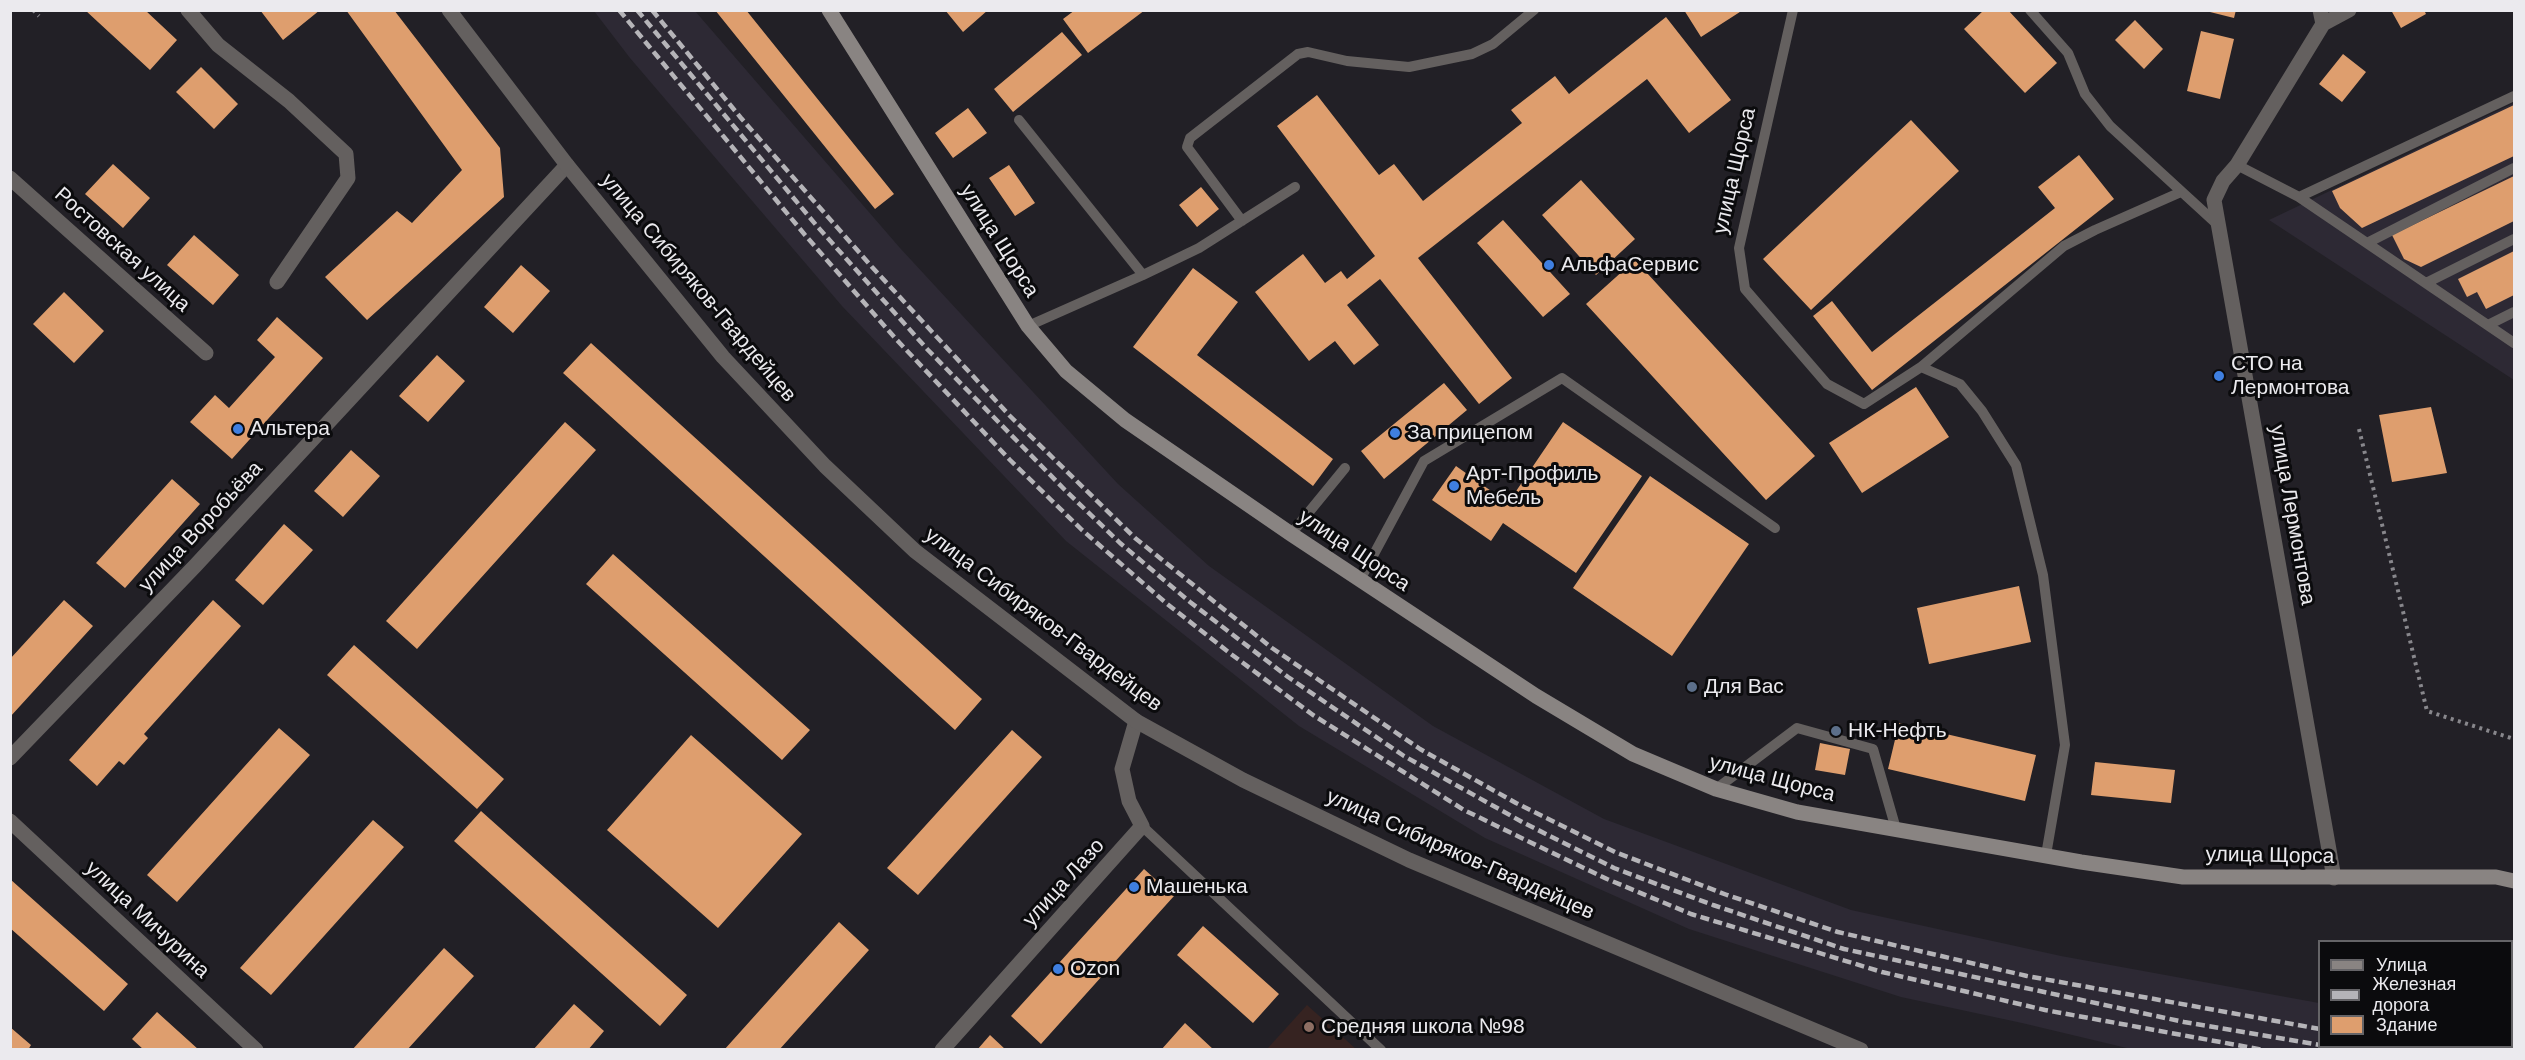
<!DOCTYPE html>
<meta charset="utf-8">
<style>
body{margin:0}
#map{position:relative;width:2525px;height:1060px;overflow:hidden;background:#222026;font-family:Helvetica,sans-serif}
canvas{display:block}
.frame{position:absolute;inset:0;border:12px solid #ebeaee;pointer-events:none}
.legend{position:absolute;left:2318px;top:940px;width:195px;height:108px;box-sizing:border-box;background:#0b0b0d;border:2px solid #656467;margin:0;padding:8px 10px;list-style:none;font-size:18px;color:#ebeaee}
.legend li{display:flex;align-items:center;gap:12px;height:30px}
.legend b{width:30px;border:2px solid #656467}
</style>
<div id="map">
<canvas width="2525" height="1060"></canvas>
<div class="frame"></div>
<ul class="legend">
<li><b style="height:8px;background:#898482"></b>Улица</li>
<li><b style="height:8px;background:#b5b4b8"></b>Железная дорога</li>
<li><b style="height:16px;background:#de9e6e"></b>Здание</li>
</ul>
</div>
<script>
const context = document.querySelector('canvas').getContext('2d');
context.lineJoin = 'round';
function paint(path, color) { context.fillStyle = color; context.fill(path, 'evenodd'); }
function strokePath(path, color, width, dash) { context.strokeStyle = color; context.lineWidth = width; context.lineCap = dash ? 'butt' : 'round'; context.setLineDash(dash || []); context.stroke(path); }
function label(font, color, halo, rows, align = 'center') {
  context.font = font + ' Helvetica,sans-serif'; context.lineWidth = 6; context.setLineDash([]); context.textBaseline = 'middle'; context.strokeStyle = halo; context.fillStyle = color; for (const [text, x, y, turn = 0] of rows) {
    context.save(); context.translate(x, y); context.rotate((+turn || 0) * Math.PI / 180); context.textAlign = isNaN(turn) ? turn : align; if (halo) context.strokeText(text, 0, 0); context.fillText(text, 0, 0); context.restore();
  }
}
paint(new Path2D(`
 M594 11H695L900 248 1118 484 1209 566 1433 726 1604 819 1851 910 2061 956 2319 1003 2320 1046H2512V1039H2514V1049H2131L2022 1023 1901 997 1689 929 1485 838 1299 726 1066 541 842 306 630 58Z
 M2514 103V380L2269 220Z`), '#2d2934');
paint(new Path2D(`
 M1307 1005 1356 1049H1267Z`), '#362321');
paint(new Path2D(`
 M85 10H145L177 40 150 70Z
 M260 10H320L283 40Z
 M346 10H394L500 148 504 197 367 320 325 277 397 211 412 223 462 170Z
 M715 10H746L894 194 875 209Z
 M945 10H988L963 32Z
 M1075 10H1145L1088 53 1063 19Z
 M1684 10H1743L1701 37Z
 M1984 10H2008L2057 63 2025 93 1964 29Z
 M2202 10H2236L2234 18Z
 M2391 10H2424L2426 14 2401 28Z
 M1666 17 1731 100 1689 133 1647 79 1418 258 1512 378 1479 404 1380 279 1347 305 1379 345 1354 365 1335 341 1309 361 1255 292 1303 254 1325 283 1341 271 1347 279 1375 256 1277 126 1317 95 1379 175 1394 164 1423 201 1522 123 1511 110 1555 76 1569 94Z
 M2135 20 2163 49 2144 69 2115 40Z
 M2201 31 2234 39 2220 99 2187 91Z
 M1062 32 1082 55 1013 112 994 89Z
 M2343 54 2366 72 2342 102 2319 84Z
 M201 67 238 104 214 129 176 92Z
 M2514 105V156L2362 228 2340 208 2332 191Z
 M968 108 987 133 953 158 935 133Z
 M1911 120 1959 171 1811 310 1763 259Z
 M2079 155 2114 199 1872 390 1813 316 1832 301 1872 352 2055 208 2038 187Z
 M113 164 150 198 123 228 85 194Z
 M1009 165 1035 203 1015 216 989 178Z
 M2514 176V221L2421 267 2404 259 2392 235Z
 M1581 180 1635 239 1596 275 1542 215Z
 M1201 187 1219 209 1197 227 1179 205Z
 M1503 220 1570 294 1543 317 1477 243Z
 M194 235 239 275 213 305 167 265Z
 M2514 251V295L2486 309 2477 292 2467 297 2458 279Z
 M1635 260 1815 456 1766 500 1586 304Z
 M521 265 550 291 513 333 484 307Z
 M1193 268 1238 302 1197 355 1333 459 1313 486 1133 347Z
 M64 292 104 331 74 363 33 324Z
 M277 317 323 358 232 459 190 422 215 395 229 408 275 357 257 340Z
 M591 343 982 699 955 730 563 373Z
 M437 355 465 381 428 422 399 396Z
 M1444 383 1467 410 1384 479 1361 451Z
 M1916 387 1949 437 1862 493 1829 443Z
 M2431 407 2447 473 2392 482 2379 415Z
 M565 422 596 450 417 649 386 621Z
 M1563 422 1642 476 1576 573 1503 523 1491 541 1432 500 1456 466 1508 503Z
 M351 450 380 476 343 517 314 491Z
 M1650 476 1749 544 1672 656 1573 588Z
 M172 479 200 504 125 588 96 563Z
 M284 524 313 550 263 605 235 580Z
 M613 554 810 730 782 760 586 584Z
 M2019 586 2031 642 1929 664 1917 608Z
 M64 600 93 626 10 717V659Z
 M213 600 241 626 144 734 148 738 124 765 119 761 97 786 69 760Z
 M354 645 504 779 477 809 327 675Z
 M1899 723 2036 755 2025 801 1888 769Z
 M279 728 310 755 177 902 147 875Z
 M1012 730 1042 757 918 895 887 868Z
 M691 735 802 834 718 928 607 830Z
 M1820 743 1850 749 1845 775 1815 770Z
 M2095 762 2175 770 2171 803 2091 795Z
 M481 811 687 995 660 1026 454 841Z
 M373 820 404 847 271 995 240 968Z
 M1144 869 1174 896 1041 1044 1011 1016Z
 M10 879 128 984 104 1011 10 928Z
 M839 922 869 950 779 1050H724Z
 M1203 926 1279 994 1253 1023 1177 955Z
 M444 948 474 976 407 1050H352Z
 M574 1004 604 1031 588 1050H533Z
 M157 1012 199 1050H144L132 1039Z
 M1185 1023 1214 1050H1161Z
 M10 1027 31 1045 28 1050H10Z
 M990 1035 1006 1050H977Z`), '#de9e6e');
strokePath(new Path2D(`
 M33 10 39 16
 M2359 429 2427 711 2514 739`), '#88878c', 4, [3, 4.5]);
strokePath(new Path2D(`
 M1793 10 1739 248 1745 289 1827 384 1864 404 1921 367 1960 384 1982 411 2016 465 2043 575 2065 745 2046 855
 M2030 10 2068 53 2085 94 2110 126 2218 225
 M1019 120 1143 275 1028 326
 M2237 165 2299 197 2514 343
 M2299 197 2514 96
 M1242 221 1187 147 1190 138 1298 54 1308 52 1347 61 1409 67 1472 54 1493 44 1534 10
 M2367 243 2514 168
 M1143 275 1199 248 1295 187
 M2426 283 2514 239
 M2488 325 2514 312
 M1921 367 2064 246 2095 230 2181 192
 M1291 534 1345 468
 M1360 580 1424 461 1562 378 1775 528
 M1716 789 1797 728 1873 749 1896 829
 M1142 826 1381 1050`), '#64605f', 10);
strokePath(new Path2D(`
 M188 10 218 45 289 101 346 154 348 178 277 282
 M2320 10 2323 24 2237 165 2223 181 2214 200 2334 878
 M2323 24 2349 10
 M10 178 206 353
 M10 758 195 566 567 165
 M942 1050 1142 826 1129 801 1122 769 1136 721`), '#64605f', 15);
strokePath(new Path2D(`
 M449 10 567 165 723 357 825 466 915 551 1136 721 1243 780 1409 860 1861 1050
 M10 821 256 1050`), '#64605f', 15);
strokePath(new Path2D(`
 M829 10 1028 326 1066 371 1125 420 1291 534 1536 696 1633 754 1716 789 1797 812 2081 862 2183 877H2496L2514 881`), '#898482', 15);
strokePath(new Path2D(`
 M619 10 805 235 895 338 1010 460 1082 530 1166 603 1231 654 1313 715 1402 771 1464 810 1538 846 1607 879 1691 914 1882 972 2045 1010 2264 1050
 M637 10 816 225 928 350 1065 490 1120 543 1190 602 1288 677 1404 756 1524 823 1614 868 1713 905 1844 949 2184 1022 2320 1045
 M652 10 741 118 872 267 1010 416 1135 538 1272 648 1420 749 1516 803 1615 852 1727 895 1838 932 2027 976 2320 1029
 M2326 1046 2343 1050
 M2415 1046 2432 1050`), '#b5b4b8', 4.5, [9, 4.5]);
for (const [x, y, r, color] of [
 [1549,265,6,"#3f7fe0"],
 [2219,376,6,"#3f7fe0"],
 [238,429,6,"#3f7fe0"],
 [1395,433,6,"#3f7fe0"],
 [1454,486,6,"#3f7fe0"],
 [1692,687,6,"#5c6f8a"],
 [1836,731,6,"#5c6f8a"],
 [1134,887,6,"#3f7fe0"],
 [1058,969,6,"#3f7fe0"],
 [1309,1027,6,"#8d6e63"]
]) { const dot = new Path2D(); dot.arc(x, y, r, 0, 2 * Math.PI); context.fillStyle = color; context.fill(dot); strokePath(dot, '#0b0b0d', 2); }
label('21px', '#ebeaee', '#0b0b0d', [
 ["улица Щорса",1735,171,-77],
 ["улица Щорса",999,241,58],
 ["Ростовская улица",122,250,42],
 ["улица Сибиряков-Гвардейцев",698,288,50],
 ["улица Лермонтова",2292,515,80],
 ["улица Воробьёва",201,527,-47],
 ["улица Щорса",1354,551,34],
 ["улица Сибиряков-Гвардейцев",1043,620,37],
 ["улица Щорса",1772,779,15],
 ["улица Сибиряков-Гвардейцев",1460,855,24],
 ["улица Щорса",2270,856,1],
 ["улица Лазо",1064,883,-48],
 ["улица Мичурина",147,920,43]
]);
label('21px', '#ebeaee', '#0b0b0d', [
 ["АльфаСервис",1561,265],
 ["СТО на",2231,364],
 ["Лермонтова",2231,388],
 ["Альтера",250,429],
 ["За прицепом",1407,433],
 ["Арт-Профиль",1466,474],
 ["Мебель",1466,498],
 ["Для Вас",1704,687],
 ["НК-Нефть",1848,731],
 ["Машенька",1146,887],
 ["Ozon",1070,969],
 ["Средняя школа №98",1321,1027]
], 'left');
</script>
